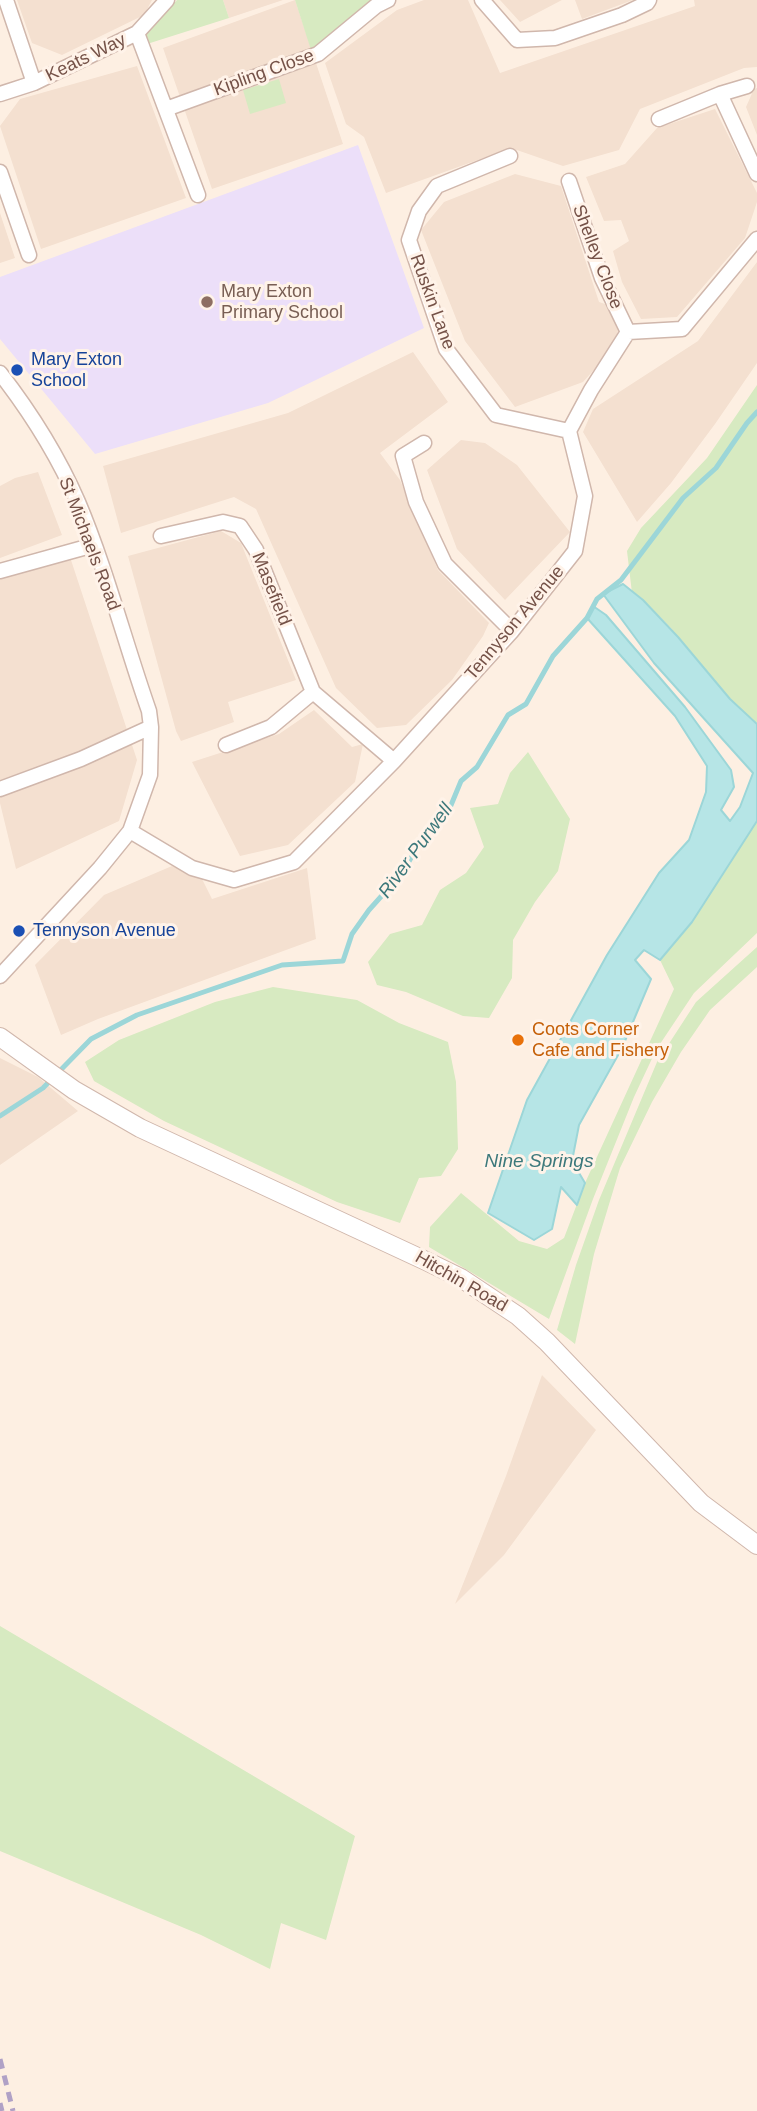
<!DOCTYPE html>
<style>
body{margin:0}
canvas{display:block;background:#fdefe2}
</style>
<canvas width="757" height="2111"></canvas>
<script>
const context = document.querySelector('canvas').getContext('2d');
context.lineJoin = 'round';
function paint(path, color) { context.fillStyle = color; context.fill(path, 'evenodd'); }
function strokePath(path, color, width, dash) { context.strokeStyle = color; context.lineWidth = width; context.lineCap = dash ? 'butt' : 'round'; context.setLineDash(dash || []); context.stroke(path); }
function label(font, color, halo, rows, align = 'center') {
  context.font = font + ' Helvetica,sans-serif'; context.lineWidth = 6; context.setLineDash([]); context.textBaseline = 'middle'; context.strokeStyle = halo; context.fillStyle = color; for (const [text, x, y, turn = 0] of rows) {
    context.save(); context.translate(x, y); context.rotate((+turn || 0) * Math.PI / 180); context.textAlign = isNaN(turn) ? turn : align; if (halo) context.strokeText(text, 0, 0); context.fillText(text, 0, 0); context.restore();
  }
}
paint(new Path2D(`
 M17 0H152L144 15 62 55 32 43Z
 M223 0H283L229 18Z
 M295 0 343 144 212 189 163 48Z
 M424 0H468L500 73 695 6 694 0H757V67L744 68 640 109 619 150 563 166 511 148 386 193 364 137 346 124 325 63 397 10Z
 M500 0H562L520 22Z
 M575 0H633L582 19Z
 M137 66 186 198 41 249 0 126 20 99Z
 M757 88V135L746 107 754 89Z
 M715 109 757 193V202L745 238 677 317 641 319 622 282 613 251 629 241 621 220 604 221 586 177 625 164 657 128Z
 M515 174 561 186 599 302 608 305 618 331 610 352 583 382 515 407 465 341 421 230 444 202Z
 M0 213 15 258 0 263Z
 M757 262V363L715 424 671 483 637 522 583 432 593 409 698 341Z
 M413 352 448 402 380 453 400 480 438 570 489 623 483 636 452 680 406 725 377 728 336 688 256 509 234 497 121 533 103 466 288 413Z
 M461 440 485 443 517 465 570 532 505 600 457 549 427 470Z
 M38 472 62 535 0 558V486L15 478Z
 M221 531 241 543 296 680 228 702 234 722 181 741 176 731 128 556Z
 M71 560 137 760 119 821 16 869 0 803V574Z
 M314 710 352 747 363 744 355 782 288 845 240 856 192 762 279 734Z
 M172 866 201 877 212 899 307 868 316 939 98 1019 61 1035 35 965 104 895Z
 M0 1058 38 1077 78 1111 0 1165Z
 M542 1375 596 1430 504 1555 455 1604 506 1476Z`), '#f4e0d0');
paint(new Path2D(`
 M358 145 424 328 268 403 95 454 0 339V277Z`), '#ecdff9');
paint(new Path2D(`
 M177 0H223L229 18 147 44 145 36Z
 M295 0H372L311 50Z
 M279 79 286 103 250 114 243 90Z
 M757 385V724C748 715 738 707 729 698 697 663 671 620 632 593L627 551 641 528 707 458Z
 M528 752 570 819 558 871 535 902 513 940 512 978 489 1018 463 1016 406 992 377 985 368 962 390 934 422 925 440 890 466 873 484 847 470 808 498 804 510 773Z
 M757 821V933L694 993 656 1050 634 1097 593 1199 549 1319 429 1247 430 1227 461 1193 519 1241 547 1249 564 1238 585 1183 674 989 660 960 692 922Z
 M757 947V967L710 1010 681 1052 652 1102 620 1168 594 1254 575 1344 557 1330 576 1265 599 1200 657 1062 696 1002Z
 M273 987 357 1000 399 1023 448 1042 456 1082 458 1149 441 1176 419 1178 400 1223 337 1202 164 1121 94 1081 85 1062 119 1040 215 1002Z
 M0 1626 355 1836 326 1940 281 1923 270 1969 201 1935 0 1851Z`), '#d7eac1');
const water = new Path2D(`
 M623 584 643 600 678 637 730 699 757 724V821L692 922 660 960 644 950 635 960 651 979 622 1048 579 1125 572 1161 585 1183 577 1205 561 1187 552 1229 534 1240 488 1213 527 1100 607 955 659 873 689 840 706 792 707 766 675 716 587 618 593 606 606 615 685 707 731 770 734 787 721 810 730 821 740 807 753 773 654 663 603 594Z`);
paint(water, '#b6e5e6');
strokePath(water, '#9cd6d8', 2);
strokePath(new Path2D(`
 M0 1116 43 1088 91 1039 137 1015 282 965 343 961 352 934 369 910 403 872 429 826 449 810 461 781 477 767 508 715 526 704 553 656 587 618 597 599 621 580 683 498 716 468 747 423 757 412`), '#9cd6d8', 5);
const minor = new Path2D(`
 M6 0 34 83
 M482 0 517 40 555 38 622 15 647 3 649 0
 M137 33 198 195
 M0 94 34 83 137 33 167 0
 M720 94 747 86
 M166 109 318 54 376 6 388 0
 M659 119 720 94 757 174
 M510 156 437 186 419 211 409 240 446 349 496 415 569 431
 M0 172 29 255
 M569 181 602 278 628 332
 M0 373C31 413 58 456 78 502 106 568 125 643 149 711L151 727 150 775 130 831 100 868 0 976
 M424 443 403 456 416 502 445 564 512 631
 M161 536 223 522 240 526 256 550 313 692 394 761
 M0 571 94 545
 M226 745 271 727 313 692
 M0 789 81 759 151 727
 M130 831 192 868 234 880 294 862 394 761 512 631 575 551 585 496 569 431 591 390 628 332 682 329 757 239`);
const tertiary = new Path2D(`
 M0 1037 74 1090 140 1128 426 1261 461 1278 518 1316 547 1342 701 1503 757 1545`);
strokePath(minor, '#d0b7ac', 17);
strokePath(tertiary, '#d0b7ac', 20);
strokePath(minor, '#fff', 14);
strokePath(tertiary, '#fff', 18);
strokePath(new Path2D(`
 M0 2059 13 2111
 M0 2103 2 2111`), '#b0a1c6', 5, [10, 7]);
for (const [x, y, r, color] of [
 [207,302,7,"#8d6e63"],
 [17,370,7,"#1a4fb4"],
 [19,931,7,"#1a4fb4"],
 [518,1040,7,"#e8710a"]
]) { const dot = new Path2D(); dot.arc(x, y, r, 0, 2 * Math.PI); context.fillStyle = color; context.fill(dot); strokePath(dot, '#fff3e9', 2.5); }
label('18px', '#755248', '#fff3e9', [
 ["Keats Way",86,58,-26],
 ["Kipling Close",264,73,-20],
 ["Shelley Close",597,257,69],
 ["Ruskin Lane",432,302,70],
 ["St Michaels Road",89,544,69],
 ["Masefield",271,589,68],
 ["Tennyson Avenue",515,623,-50],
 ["Hitchin Road",461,1282,30]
]);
label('18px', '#785e54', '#fff3e9', [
 ["Mary Exton",221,292],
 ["Primary School",221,313]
], 'left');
label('18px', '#164399', '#fff3e9', [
 ["Mary Exton",31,360],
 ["School",31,381],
 ["Tennyson Avenue",33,931]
], 'left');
label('18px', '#c56008', '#fff3e9', [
 ["Coots Corner",532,1030],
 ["Cafe and Fishery",532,1051]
], 'left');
label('italic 19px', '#3c787b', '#fff3e9', [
 ["River Purwell",416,851,-54],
 ["Nine Springs",539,1162]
]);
</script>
